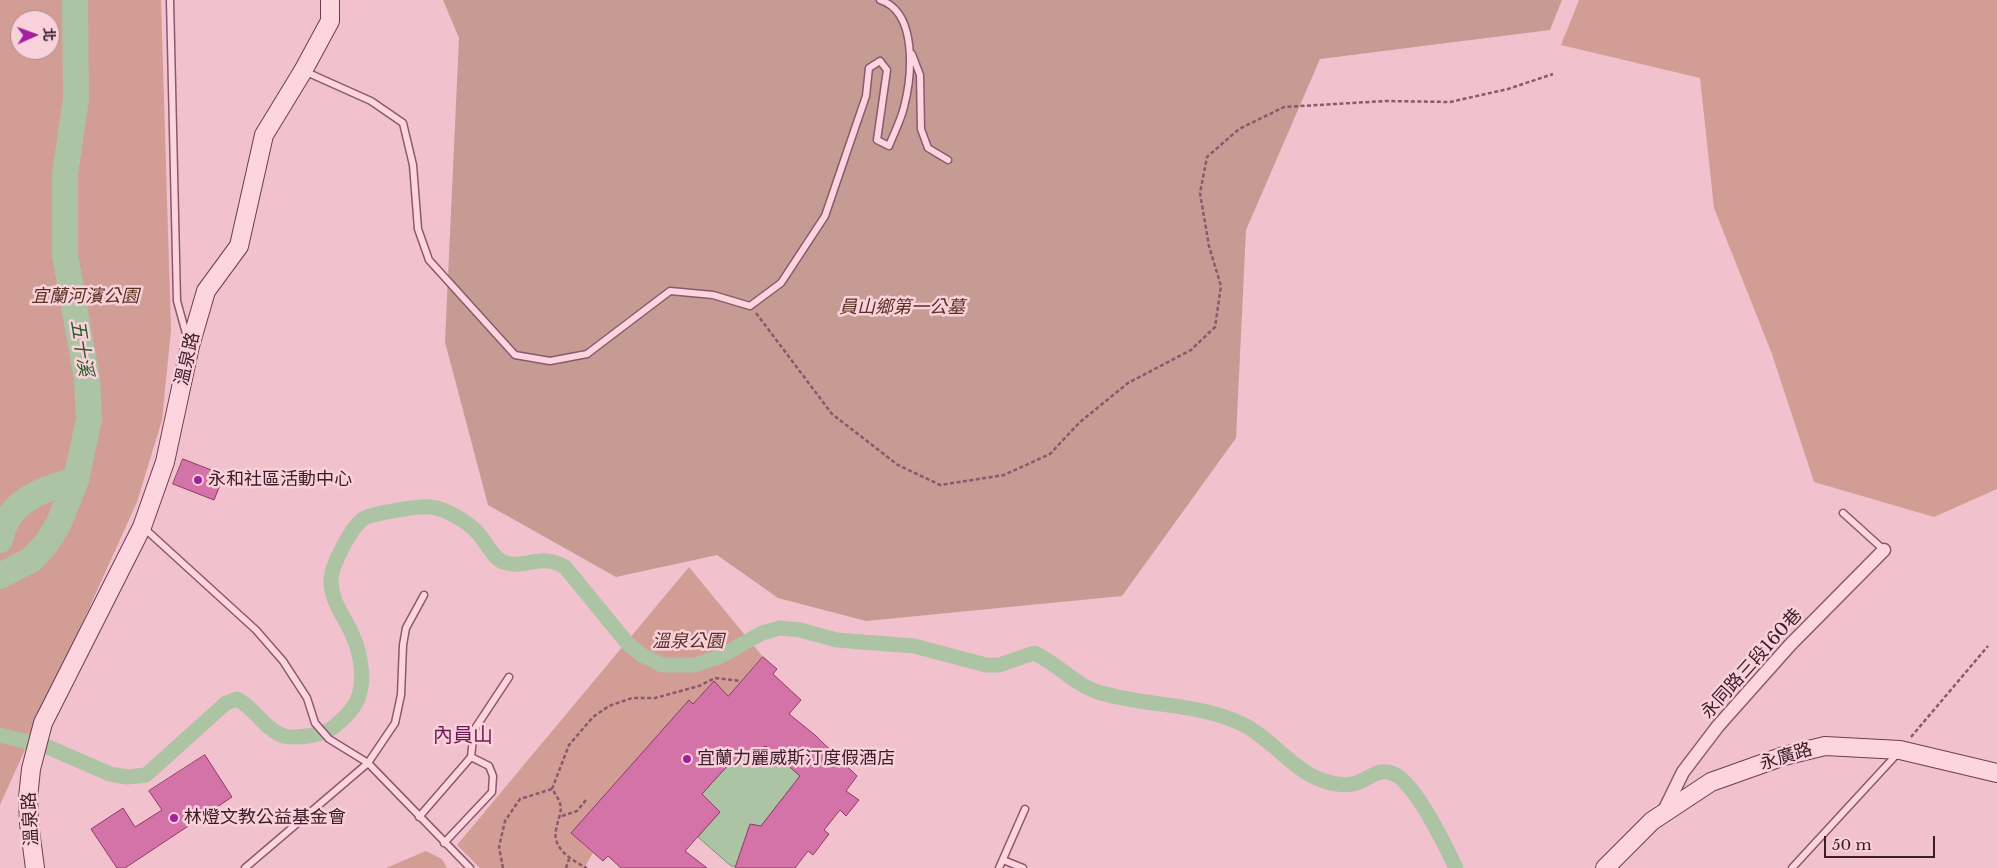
<!DOCTYPE html>
<meta charset="utf-8">
<style>
body{margin:0}
#map{position:relative;width:1997px;height:868px;overflow:hidden;background:#f2c1ce;font-family:"Libre Baskerville","Noto Sans TC",serif}
canvas{display:block}
.north{position:absolute;left:10px;top:10px;width:50px;height:50px;box-sizing:border-box;background:#f9d1db;border:1px solid #ad8995;border-radius:50%;rotate:88deg;font-size:14px;font-weight:700;line-height:20px;text-align:center;color:#3b1c2b}
.north::after{content:'';display:block;margin:auto;width:18px;height:22px;background:#a2219e;clip-path:polygon(50% 0,100% 100%,50% 72%,0 100%)}
.scale{position:absolute;left:1824px;top:836px;width:111px;height:22px;box-sizing:border-box;border:2px solid #3b1c2b;border-top:0;padding-left:6px;font-size:15px;line-height:18px;white-space:nowrap;color:#3b1c2b;-webkit-text-stroke:4px #f9d1db;paint-order:stroke}
</style>
<div id="map">
<canvas width="1997" height="868"></canvas>
<div class="north">北</div>
<div class="scale">50 m</div>
</div>
<script>
const context = document.querySelector('canvas').getContext('2d');
context.lineJoin = 'round';
function paint(path, color) { context.fillStyle = color; context.fill(path, 'evenodd'); }
function strokePath(path, color, width, dash) { context.strokeStyle = color; context.lineWidth = width; context.lineCap = dash ? 'butt' : 'round'; context.setLineDash(dash || []); context.stroke(path); }
function label(font, color, halo, rows, align = 'center') {
  context.font = font + ' "Libre Baskerville","Noto Sans TC",serif'; context.lineWidth = 5; context.setLineDash([]); context.textBaseline = 'middle'; context.strokeStyle = halo; context.fillStyle = color; for (const [text, x, y, turn = 0] of rows) {
    context.save(); context.translate(x, y); context.rotate((+turn || 0) * Math.PI / 180); context.textAlign = isNaN(turn) ? turn : align; if (halo) context.strokeText(text, 0, 0); context.fillText(text, 0, 0); context.restore();
  }
}
paint(new Path2D(`
 M0 0H161L171 330 162 420 137 502 0 805ZM20 20H50V50H20Z
 M1579 0H1997V489L1934 517 1814 482 1772 354 1714 208 1700 78 1561 45Z
 M689 567 763 657 728 696 714 682 571 833 593 853 584 868H480L457 845Z
 M426 851 442 859 447 868H386Z`), '#d19d94');
paint(new Path2D(`
 M443 0H1562L1550 30 1320 59 1246 230 1236 438 1122 596 866 621 778 598 717 555 616 577 488 505 445 342 459 38Z`), '#c59b94');
const water = new Path2D(`
 M766 746 800 776 761 826 736 866H731L698 837 720 812 702 794 730 763Z`);
paint(water, '#acc4a4');
strokePath(water, '#72936a', 1);
strokePath(new Path2D(`
 M0 735 48 747 110 774 127 777 146 775 226 703 237 699C255 708 265 730 284 736 297 739 325 735 335 726 340 721 347 716 351 710 368 690 362 656 352 634 344 615 332 604 331 582 330 567 351 528 363 519 372 513 419 506 430 507 446 508 472 524 481 537 488 545 493 558 503 562 527 570 539 552 565 567L628 644 642 655 662 665H695L721 656 762 633 780 628 800 630 837 640 914 646 986 665H999L1034 653C1057 663 1075 685 1098 692 1145 707 1196 702 1242 724 1268 736 1294 770 1319 779 1329 783 1341 786 1352 784 1367 782 1377 766 1394 774 1416 784 1445 845 1456 868`), '#acc4a4', 15);
strokePath(new Path2D(`
 M0 540C7 501 42 489 76 480
 M0 576 31 560 46 544 58 525 76 480 89 419 87 379 65 255V174L76 99 75 0`), '#acc4a4', 26);
const building = new Path2D(`
 M183 459 224 475 214 500 173 484Z
 M763 657 777 669 773 674 801 700 789 714 815 735 857 776 846 791 859 800 846 816 840 810 824 830 829 834 813 855 808 851 795 868H735L750 824 761 826 800 776 766 746 730 763 702 794 720 812 685 851 707 868H621L608 856 603 861 571 833 689 700 693 704 714 681 728 696Z
 M205 755 232 797 125 868H117L91 829 123 808 135 827 162 810 149 791Z`);
paint(building, '#d473a8');
strokePath(building, '#8f3a6a', 1);
const lane = new Path2D(`
 M170 0 177 301 187 337
 M912 54 920 75 921 129 928 148 948 160
 M304 71 371 101 403 123 413 165 418 229 429 260 515 355 550 361 587 354 670 291 713 295 750 306 781 283 825 216 866 96 869 68 880 61 887 70 877 140 889 146C894 133 901 120 904 107 912 76 918 12 880 0
 M1843 513 1884 550
 M144 528 256 630 283 661 307 698 315 723 329 739 368 763 470 868
 M419 817 471 757 474 730 509 677
 M444 843 492 792 493 776 489 766 471 757
 M1003 860 1023 868
 M245 868 368 763 395 723 401 695 403 645 406 628 424 595
 M999 868 1025 809
 M1792 868 1898 753`);
const street = new Path2D(`
 M1663 813 1683 772 1718 726 1790 645 1884 550`);
const secondary = new Path2D(`
 M35 868 29 823 28 798 31 769 43 723 142 527 165 462 190 346 206 291 239 246 264 135 303 71 330 21V0
 M1605 868 1652 821 1711 782 1784 756 1825 746 1900 750 1997 773`);
strokePath(lane, '#8d576e', 9);
strokePath(street, '#8d576e', 15);
strokePath(secondary, '#6f3a52', 20);
strokePath(new Path2D(`
 M756 313 832 414 898 465 940 485 1004 475 1050 454 1080 422 1128 383 1191 350 1215 327 1221 286 1209 246 1200 193 1207 157 1239 129 1284 107 1386 101 1450 102 1508 89 1553 74
 M1911 737 1988 646
 M552 789 569 745 593 717 609 706 632 698H655L699 686 715 678 741 681
 M562 816 577 811 586 800
 M503 868 499 847 505 821 520 799 552 789C566 809 560 809 556 830 552 849 573 861 587 868
 M566 868 569 859`), '#8d576e', 2.5, [4, 2.5]);
strokePath(lane, '#fcd5df', 6);
strokePath(street, '#fcd5df', 12);
strokePath(secondary, '#fcd5df', 18);
for (const [x, y, r, color] of [
 [198,480,5,"#a2219e"],
 [687,759,5,"#a2219e"],
 [174,818,5,"#a2219e"]
]) { const dot = new Path2D(); dot.arc(x, y, r, 0, 2 * Math.PI); context.fillStyle = color; context.fill(dot); strokePath(dot, '#f9d1db', 2); }
label('italic 18px', '#5a3121', '#f9d1db', [
 ["宜蘭河濱公園",85,297],
 ["員山鄉第一公墓",902,308],
 ["溫泉公園",688,642]
]);
label('18px', '#3b1c2b', '#f9d1db', [
 ["溫泉路",188,359,-77],
 ["永同路三段160巷",1752,664,-48],
 ["永廣路",1786,757,-17],
 ["溫泉路",31,819,-93]
]);
label('18px', '#3b1c2b', '#f9d1db', [
 ["永和社區活動中心",208,480],
 ["宜蘭力麗威斯汀度假酒店",697,759],
 ["林燈文教公益基金會",184,818]
], 'left');
label('italic 19px', '#2b5d2a', '#f9d1db', [
 ["五十溪",81,348,81]
]);
label('20px', '#6c1857', '#f9d1db', [
 ["內員山",463,736]
]);
</script>
